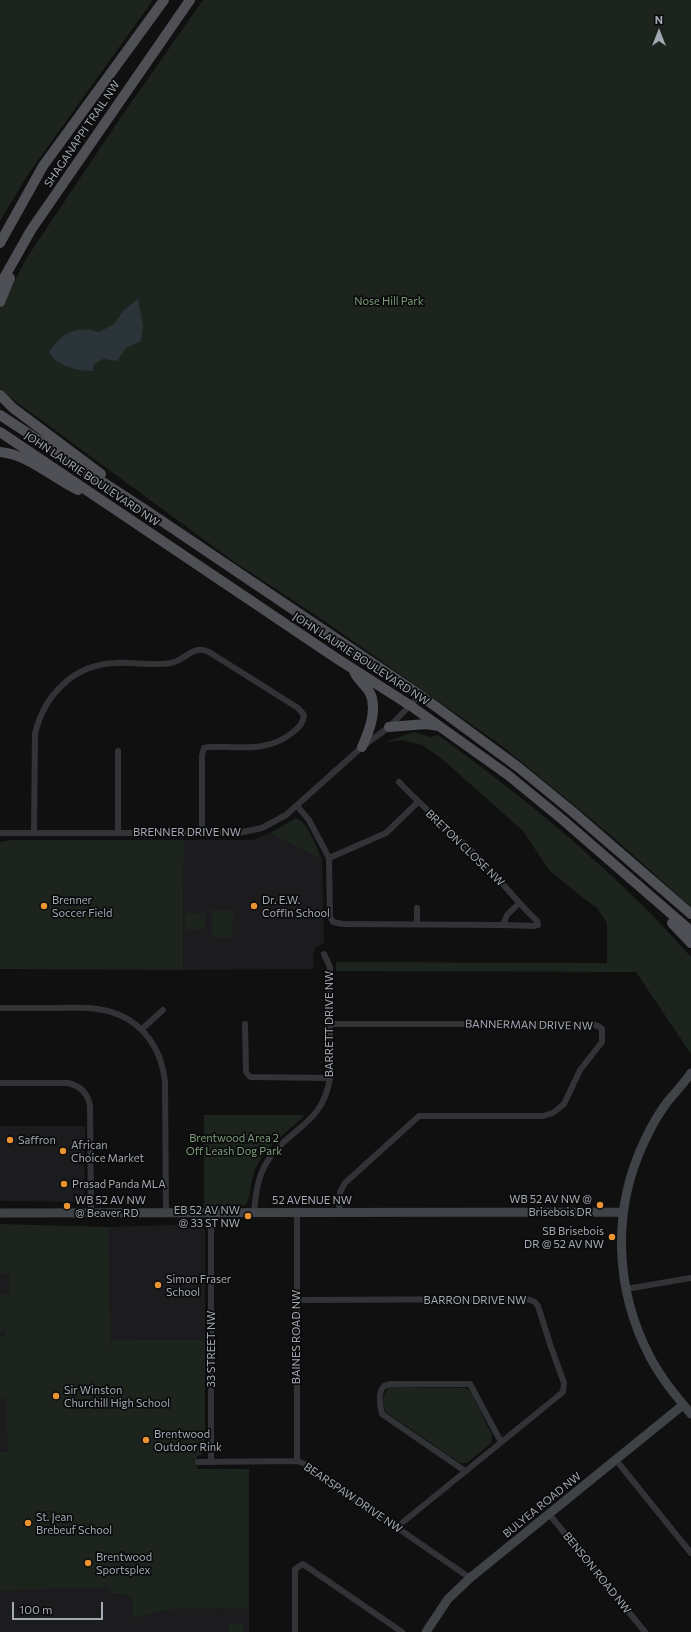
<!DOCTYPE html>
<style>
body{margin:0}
#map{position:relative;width:691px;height:1632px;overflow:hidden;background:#101011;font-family:Commissioner,sans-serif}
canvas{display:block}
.north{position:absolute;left:639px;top:12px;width:40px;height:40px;-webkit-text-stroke:3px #0b0b0c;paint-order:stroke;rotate:0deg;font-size:11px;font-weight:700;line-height:16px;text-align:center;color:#a2a9b2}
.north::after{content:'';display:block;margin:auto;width:14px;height:18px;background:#a2a9b2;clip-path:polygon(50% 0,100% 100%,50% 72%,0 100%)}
.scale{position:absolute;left:12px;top:1602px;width:91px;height:18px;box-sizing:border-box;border:2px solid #a2a9b2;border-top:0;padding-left:5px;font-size:12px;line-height:14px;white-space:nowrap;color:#a2a9b2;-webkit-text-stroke:3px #0b0b0c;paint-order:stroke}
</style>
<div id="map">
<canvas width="691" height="1632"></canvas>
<div class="north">N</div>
<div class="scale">100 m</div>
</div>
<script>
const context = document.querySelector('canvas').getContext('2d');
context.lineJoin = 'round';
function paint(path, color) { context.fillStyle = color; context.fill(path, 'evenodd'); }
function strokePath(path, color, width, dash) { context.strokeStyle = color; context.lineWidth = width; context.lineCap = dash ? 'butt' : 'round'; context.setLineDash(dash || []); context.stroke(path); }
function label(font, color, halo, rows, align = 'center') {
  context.font = font + ' Commissioner,sans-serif'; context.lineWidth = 3.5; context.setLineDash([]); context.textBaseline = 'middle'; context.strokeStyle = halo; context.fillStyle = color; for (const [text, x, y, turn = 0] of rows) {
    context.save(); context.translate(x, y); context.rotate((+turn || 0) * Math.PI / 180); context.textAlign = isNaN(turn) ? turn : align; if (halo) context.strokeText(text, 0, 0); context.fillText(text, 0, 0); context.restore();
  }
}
paint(new Path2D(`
 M270 833 322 860 324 943 316 947 313 954 314 969 183 970 184 840H253Z
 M0 1126H85L84 1199 81 1202 0 1201Z
 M202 1224 205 1230V1340L111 1339V1453L0 1452V1227H109Z
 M0 1459 56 1588H108L113 1594 129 1595 133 1599 132 1619 172 1609 249 1608V1632H0Z`), '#1c1c1e');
paint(new Path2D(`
 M0 0H153L29 173 0 221Z
 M203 0H691V907L613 837 502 746 323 620 233 561 3 392 0 388V309L26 259 121 117Z
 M414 732 431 737 438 735C529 801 617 873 691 957V1054L636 972 336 971V962L607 963V923L597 908 578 894 549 870 523 831 441 758 422 745 402 740 383 743Z
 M296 818C308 822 317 848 322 860L270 833Z
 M11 840H184L183 970 0 969V842Z
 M212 910 233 911 232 937H212Z
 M185 913H206L205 929H185Z
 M204 1115H304L301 1119C283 1135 262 1150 254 1173 250 1183 251 1194 247 1203L243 1206 204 1207Z
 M0 1224 109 1227 110 1352 111 1339 205 1340V1450L201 1455 197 1456V1469H249V1608L172 1609 132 1619 133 1599 128 1595 113 1594 108 1588 0 1590V1452H8L6 1399 0 1398V1336H6V1332H0V1295L10 1294V1274L0 1273Z
 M392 1387 466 1388 470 1391 492 1435 491 1443 467 1463H460L386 1412C382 1404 382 1395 388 1389Z
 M229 1624H243V1632H229Z`), '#1d241d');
paint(new Path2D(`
 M138 299 143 326 141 341 126 348 117 361 103 359 94 364 93 371C78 371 56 366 49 352 62 333 75 325 99 332L114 324 124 310Z`), '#2a3439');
strokePath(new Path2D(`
 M118 751V832
 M297 806 309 820 329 858 330 917 333 922 343 924 503 925 533 926 538 925 537 921C518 903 502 882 483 862 456 834 425 810 399 782
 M34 832 35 734C44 695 74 664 116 663 134 662 153 666 171 663 186 660 193 644 209 652L298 708 304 715C303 724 299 727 293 732 273 749 250 748 225 747 218 747 211 746 204 748L202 755V832
 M0 833H238L262 828 286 815 362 747 389 727 420 695
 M329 858 386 833 418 802
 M417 908V924
 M503 925 507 915 519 903
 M0 1008C19 1008 39 1008 58 1008 72 1008 85 1007 98 1009 138 1015 161 1044 165 1082L166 1213
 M245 1024 246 1072 250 1077 330 1078
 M330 1024H591L598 1026 602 1029V1042L580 1070 564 1104 553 1113 543 1116H419L345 1183 340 1192 339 1213
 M142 1029 163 1010
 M0 1083H68C81 1086 88 1094 90 1106L91 1213
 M254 1212C256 1194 257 1178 267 1162 288 1128 323 1125 330 1078V967L324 954
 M297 1212V1461
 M626 1289 691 1278
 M296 1300 527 1299 535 1302 538 1306 550 1344 564 1383 563 1392 397 1527
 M616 1460 691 1553
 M198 1462 297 1461 305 1464 470 1578
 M211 1462V1212
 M465 1471 382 1414C380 1406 378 1392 384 1386L391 1384H470L501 1442
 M549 1514 645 1632
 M295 1632V1569L303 1564 402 1632`), '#313336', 6);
strokePath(new Path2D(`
 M691 1073C684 1083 676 1092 668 1101 659 1113 651 1127 645 1140 611 1210 615 1290 650 1357 661 1378 676 1396 691 1414
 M0 1213 623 1212
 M426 1632 448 1599 470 1578 683 1405`), '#3f4246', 9);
strokePath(new Path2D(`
 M0 243 43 166 164 0
 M0 285 31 230 190 0
 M0 302 10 278
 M0 395 13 408 101 474
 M0 415 144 509 420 695 518 767 573 812 691 914
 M0 432 336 658 411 706 508 775 563 820 691 931
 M0 452C30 455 52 478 78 490
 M354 671C357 680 366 685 370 693 378 710 369 732 362 747
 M389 727 426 724 439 726
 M672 923 691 943`), '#4e5055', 10);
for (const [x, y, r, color] of [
 [44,906,4,"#e89432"],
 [254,906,4,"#e89432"],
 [10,1140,4,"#e89432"],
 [63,1151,4,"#e89432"],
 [64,1184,4,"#e89432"],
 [600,1205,4,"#e89432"],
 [67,1206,4,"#e89432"],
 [248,1216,4,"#e89432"],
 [612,1237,4,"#e89432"],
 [158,1285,4,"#e89432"],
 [56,1396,4,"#e89432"],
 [146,1440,4,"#e89432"],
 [28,1523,4,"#e89432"],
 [88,1563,4,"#e89432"]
]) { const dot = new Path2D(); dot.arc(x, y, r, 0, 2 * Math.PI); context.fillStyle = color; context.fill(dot); strokePath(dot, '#0b0b0c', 1.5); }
label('11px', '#a2a9b2', '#0b0b0c', [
 ["SHAGANAPPI TRAIL NW",82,134,-56],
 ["JOHN LAURIE BOULEVARD NW",92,479,34],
 ["JOHN LAURIE BOULEVARD NW",361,659,33],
 ["BRENNER DRIVE NW",187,832],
 ["BRETON CLOSE NW",465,848,44],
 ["BARRETT DRIVE NW",329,1024,-90],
 ["BANNERMAN DRIVE NW",529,1025,1],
 ["52 AVENUE NW",312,1200],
 ["BARRON DRIVE NW",475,1300],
 ["BAINES ROAD NW",296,1337,-90],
 ["33 STREET NW",211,1349,-90],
 ["BEARSPAW DRIVE NW",353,1498,34],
 ["BULYEA ROAD NW",542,1505,-39],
 ["BENSON ROAD NW",597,1573,51]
]);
label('11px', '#7c9c7a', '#0b0b0c', [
 ["Nose Hill Park",389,301],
 ["Brentwood Area 2",234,1138],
 ["Off Leash Dog Park",234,1151]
]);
label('11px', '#a2a9b2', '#0b0b0c', [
 ["Brenner",52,900],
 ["Soccer Field",52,913],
 ["Dr. E.W.",262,900],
 ["Coffin School",262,913],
 ["Saffron",18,1140],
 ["African",71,1145],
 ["Choice Market",71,1158],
 ["Prasad Panda MLA",72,1184],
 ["WB 52 AV NW @",592,1199,"right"],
 ["Brisebois DR",592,1212,"right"],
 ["WB 52 AV NW",75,1200],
 ["@ Beaver RD",75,1213],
 ["EB 52 AV NW",240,1210,"right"],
 ["@ 33 ST NW",240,1223,"right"],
 ["SB Brisebois",604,1231,"right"],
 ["DR @ 52 AV NW",604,1244,"right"],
 ["Simon Fraser",166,1279],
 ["School",166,1292],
 ["Sir Winston",64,1390],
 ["Churchill High School",64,1403],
 ["Brentwood",154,1434],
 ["Outdoor Rink",154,1447],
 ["St. Jean",36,1517],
 ["Brebeuf School",36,1530],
 ["Brentwood",96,1557],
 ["Sportsplex",96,1570]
], 'left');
</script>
